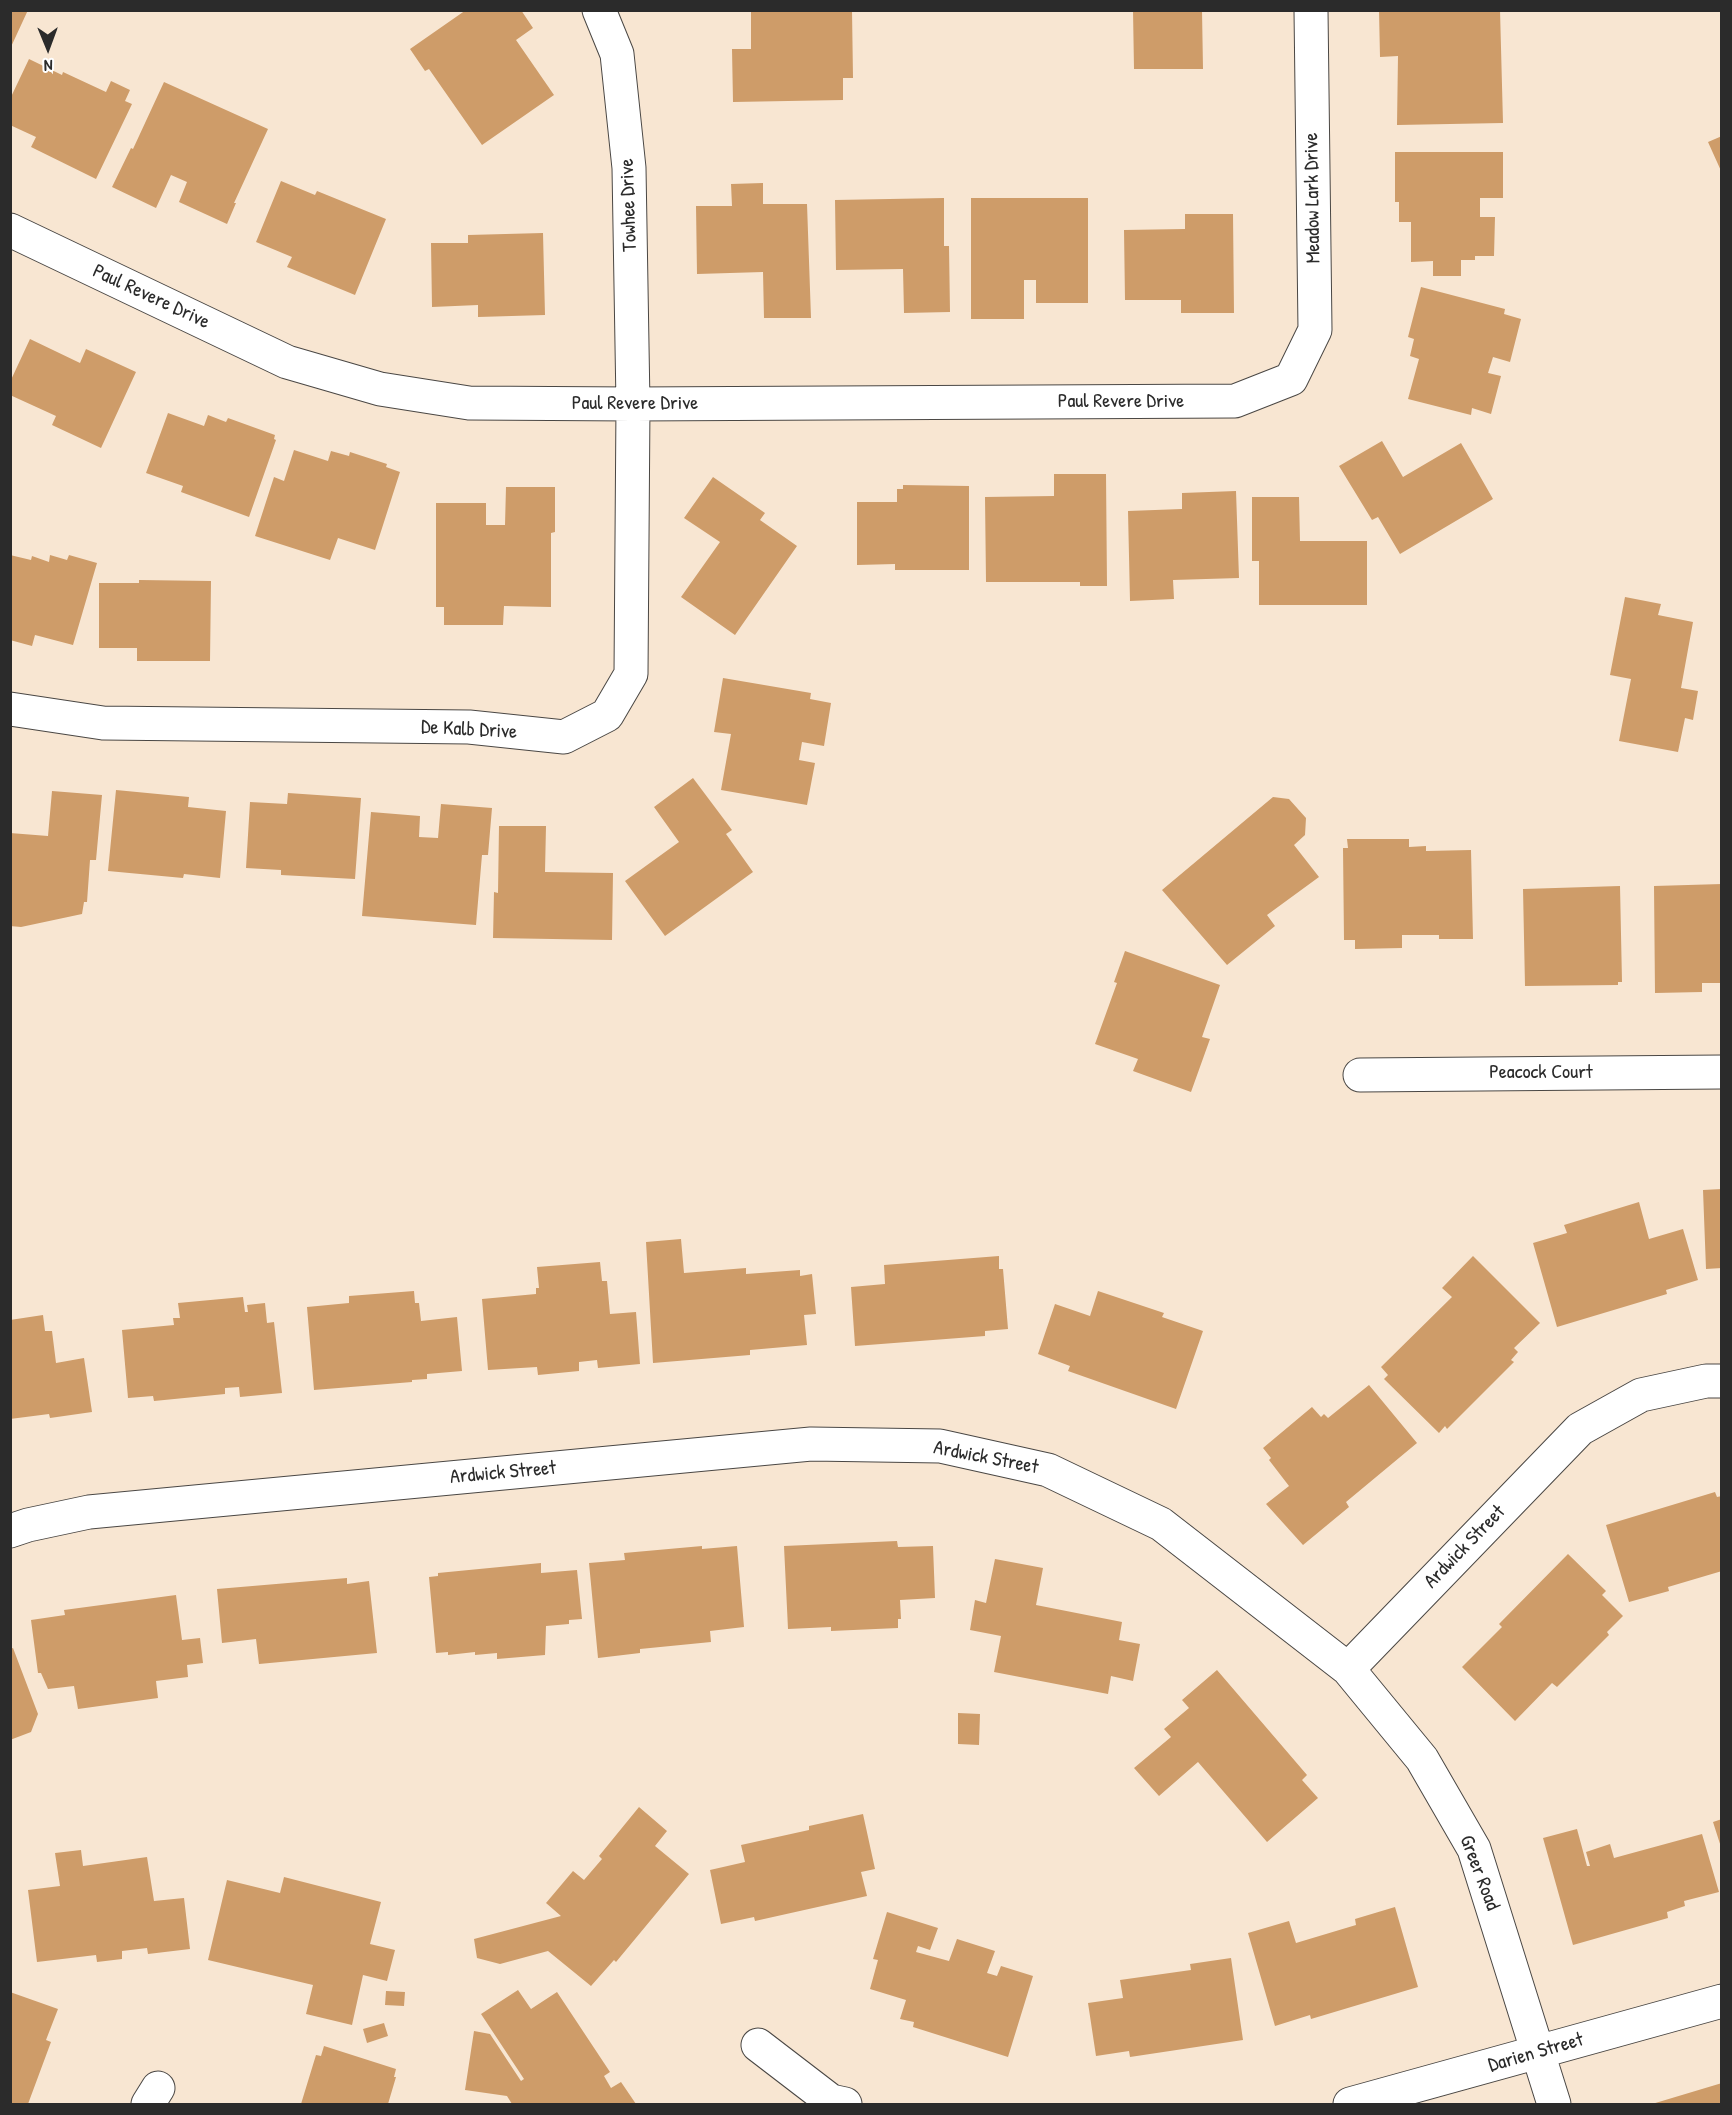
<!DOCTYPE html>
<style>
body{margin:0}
#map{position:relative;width:1732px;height:2115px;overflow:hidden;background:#f8e6d2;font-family:"Patrick Hand",sans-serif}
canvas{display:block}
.frame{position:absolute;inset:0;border:12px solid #2b2b2b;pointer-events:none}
.north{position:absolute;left:18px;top:18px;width:60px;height:60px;-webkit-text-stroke:4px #fff;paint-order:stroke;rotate:179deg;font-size:16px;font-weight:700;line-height:24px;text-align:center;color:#2b2b2b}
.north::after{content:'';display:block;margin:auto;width:21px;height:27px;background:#2b2b2b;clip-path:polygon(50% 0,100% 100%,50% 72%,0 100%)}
</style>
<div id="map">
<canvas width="1732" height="2115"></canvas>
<div class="frame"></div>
<div class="north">N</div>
</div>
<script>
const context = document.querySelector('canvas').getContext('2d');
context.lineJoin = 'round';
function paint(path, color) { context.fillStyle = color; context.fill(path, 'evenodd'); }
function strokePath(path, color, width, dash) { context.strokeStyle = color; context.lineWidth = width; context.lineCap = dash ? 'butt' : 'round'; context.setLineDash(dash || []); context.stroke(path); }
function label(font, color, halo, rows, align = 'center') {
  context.font = font + ' "Patrick Hand",sans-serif'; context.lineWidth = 4.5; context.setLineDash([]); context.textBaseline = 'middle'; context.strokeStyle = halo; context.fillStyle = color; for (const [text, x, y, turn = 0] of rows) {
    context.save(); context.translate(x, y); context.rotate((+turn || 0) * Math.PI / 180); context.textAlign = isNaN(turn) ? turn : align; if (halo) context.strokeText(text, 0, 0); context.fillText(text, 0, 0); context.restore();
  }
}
paint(new Path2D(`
 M10 10H28L10 49Z
 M466 10H521L533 28 516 40 554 95 482 145 429 69 425 71 410 49Z
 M751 10H852L853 78H843V100L733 102 732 49H751Z
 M1133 10H1202L1203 69H1134Z
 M1379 10H1500L1503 123 1397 125 1398 56 1380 57Z
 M29 59 62 75 63 72 106 92 111 81 130 90 125 101 132 104 96 179 31 147 36 137 10 125V99Z
 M164 82 268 129 234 203H236L227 224 179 202 187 182 171 175 156 208 112 187 131 148 133 149Z
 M1722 136V173L1708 142Z
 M1395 152H1503V198H1480V217H1495L1494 256H1475V260H1461V276H1433V261L1411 262V222H1399V202H1395Z
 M281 181 315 195 317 191 386 219 355 295 287 267 292 257 256 242Z
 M763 183V204H807L811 318H764L763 272 697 274 696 206H732L731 184Z
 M944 198V246H949L950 312 904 313 903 269 836 270 835 200Z
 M971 198H1088V303H1036V280H1024V319H971Z
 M1185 214H1233L1234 313H1181V300H1125L1124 230 1185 229Z
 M543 233 545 315 478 317V305L432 307 431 243H468V235Z
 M1421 287 1505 309 1504 314 1521 319 1510 362 1493 357 1488 373 1501 376 1491 414 1472 408 1471 415 1408 399 1419 359 1410 356 1414 339 1408 337Z
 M30 339 80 363 86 349 136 372 101 448 52 425 56 416 10 395V382Z
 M168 413 204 426 208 415 226 422 228 418 275 435 274 439 276 440 249 517 181 492 183 486 146 473Z
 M1382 441 1403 477 1461 443 1493 499 1400 554 1378 517 1372 520 1339 466Z
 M294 450 328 461 331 451 349 456 350 452 387 464 386 467 400 472 375 550 338 538 330 560 255 536 274 477 284 481Z
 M1054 474H1106L1107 586H1080V582H986L985 497 1054 496Z
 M713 477 765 513 760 520 797 546 735 635 681 597 720 542 684 518Z
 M903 485 969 486V570H895V564L857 565V502H897V489H903Z
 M506 487H555V532L551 533V607L504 606 503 625H444V607H436V503H486V525H505Z
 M1236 491 1239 578 1173 580 1174 599 1130 601 1128 511 1182 509V493Z
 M1252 497H1299L1300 541H1367V605H1259V561H1252Z
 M10 555 31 560 32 556 49 562 50 555 67 560 69 555 97 563 73 645 35 635 32 646 10 640Z
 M139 580 211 581 210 661H137V648H99V583H139Z
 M1625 597 1661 604 1658 615 1693 622 1681 688 1698 691 1693 720 1685 718 1678 752 1619 741 1631 679 1610 675Z
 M723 678 811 693 810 699 831 703 824 746 802 742 799 760 815 763 807 805 721 790 731 734 714 732Z
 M693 778 732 830 726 834 753 872 665 936 625 881 679 842 654 807Z
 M116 790 189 797 188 807 226 811 220 878 184 874 183 878 108 871Z
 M52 791 102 795 96 860H90L87 902H84L82 914 21 927 10 926V833L48 836Z
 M288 793 361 798 355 879 281 875V870L246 868 250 802 287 804Z
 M1273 797 1289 799 1306 818 1305 835 1294 845 1319 877 1267 915 1275 926 1227 965 1162 890Z
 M441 804 492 808 488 855H482L476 925 362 916 371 812 420 816 419 837 438 838Z
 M499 826H546L545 872 613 873 612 940 493 938 494 892 498 893Z
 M1347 839H1409V847L1426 846V851L1471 850 1473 939H1439V935H1402V948L1355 949V940H1344L1343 848H1348Z
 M1722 884V983H1702V992L1655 993 1654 886Z
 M1620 886 1622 982H1618V985L1525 986 1523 889Z
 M1125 951 1220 985 1202 1037 1210 1039 1191 1092 1133 1071 1138 1059 1095 1044 1117 983 1114 982Z
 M1722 1189V1268L1706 1269 1703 1190Z
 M1639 1202 1649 1239 1683 1229 1698 1280 1666 1290 1667 1294 1557 1327 1533 1243 1567 1233 1564 1225Z
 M681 1239 684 1273 746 1268V1274L800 1270V1276L812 1274 816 1314 804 1315 807 1345 750 1350V1355L653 1363 646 1242Z
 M999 1256V1269H1003L1008 1329 985 1331V1336L855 1346 851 1287 885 1284 884 1265Z
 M1473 1256 1540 1323 1514 1348 1518 1352 1511 1360 1514 1362 1447 1429 1445 1426 1439 1433 1384 1379 1388 1375 1381 1367 1452 1297 1442 1288Z
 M600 1262 602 1281H607L610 1314 636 1312 640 1364 598 1368 597 1360 579 1362V1371L538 1375 537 1367 488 1370 482 1299 536 1294V1288H539L537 1267Z
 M414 1291 415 1303H419L421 1321 457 1317 462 1371 427 1374V1379L412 1380V1382L314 1390 307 1307 349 1303V1296Z
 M1098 1291 1164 1313 1162 1317 1203 1331 1176 1409 1068 1371 1070 1366 1038 1354 1055 1304 1090 1316Z
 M243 1297 245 1312H248L247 1305 265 1303 267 1323 274 1322 282 1393 240 1397 239 1387 225 1388V1394L154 1401 153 1396 128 1398 122 1330 174 1325 173 1318H180L178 1303Z
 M43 1315 45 1331H52L56 1363 84 1358 92 1412 50 1418 49 1414 10 1419V1320Z
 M1369 1385 1417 1443 1346 1502 1349 1507 1303 1545 1266 1504 1289 1486 1269 1460 1271 1458 1263 1448 1312 1407 1321 1417 1324 1414 1328 1418Z
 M1715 1492 1717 1497 1722 1496V1571L1668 1587 1669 1591 1629 1602 1606 1525Z
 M897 1541 898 1547 933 1546 935 1598 900 1600 901 1619H898V1628L831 1631V1627L788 1629 784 1546Z
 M702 1546V1549L737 1546 744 1627 710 1631 711 1642 640 1649V1653L598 1658 589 1563 625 1560 624 1553Z
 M1568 1554 1606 1591 1602 1595 1623 1616 1607 1632 1609 1635 1557 1687 1552 1683 1515 1721 1462 1667 1502 1627 1499 1624Z
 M995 1559 1043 1568 1036 1605 1122 1622 1119 1640 1140 1644 1133 1681 1111 1676 1108 1694 994 1672 1001 1636 970 1630 975 1600 986 1603Z
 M541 1563V1573L577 1570 582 1619 569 1620V1624L546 1626 545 1655 497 1659V1653L475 1655V1652L448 1655V1652L436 1653 429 1577 438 1576V1573Z
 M347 1578V1584L369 1581 377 1653 259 1664 256 1639 222 1643 217 1589Z
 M176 1595 182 1640 200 1638 203 1663 187 1665 188 1677 156 1681 158 1698 78 1709 74 1686 48 1689 41 1673H38L31 1620 65 1615 64 1610Z
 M13 1648 38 1714 31 1732 10 1740V1649Z
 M1217 1670 1307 1775 1302 1780 1318 1798 1267 1842 1198 1762 1159 1796 1134 1768 1171 1737 1164 1729 1189 1708 1182 1700Z
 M958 1713 980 1714 979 1745 958 1744Z
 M639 1807 667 1831 655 1846 689 1874 616 1962 614 1960 591 1986 548 1951 500 1964 477 1958 474 1939 561 1916 546 1903 573 1871 584 1880 602 1859 599 1856Z
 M863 1814 875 1869 861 1872 867 1896 755 1921 754 1917 721 1924 710 1870 745 1862 741 1845 809 1830V1826Z
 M1722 1819V1847H1721L1713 1822Z
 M1577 1829 1587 1866H1590L1586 1852 1610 1844 1614 1858 1702 1834 1719 1892 1684 1901 1685 1906 1667 1912 1668 1918 1573 1945 1543 1838Z
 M81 1850 83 1866 147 1857 154 1901 184 1898 190 1949 148 1954 147 1948 122 1951V1959L97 1962 96 1955 37 1962 28 1890 60 1886 55 1853Z
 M284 1877 381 1902 370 1944 395 1950 387 1981 363 1975 352 2025 306 2014 313 1985 208 1960 227 1880 280 1893Z
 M1395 1907 1418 1987 1311 2019 1310 2015 1275 2026 1248 1933 1289 1921 1296 1943 1356 1925 1355 1919Z
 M887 1912 938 1928 930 1950 918 1946 916 1952 949 1961 957 1939 995 1951 987 1973 997 1976 1001 1966 1033 1976 1008 2057 913 2027 914 2022 900 2019 906 2000 870 1989 878 1960 873 1959Z
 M1231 1958 1243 2040 1130 2057 1129 2051 1096 2056 1088 2003 1123 1998 1120 1980 1191 1970 1190 1964Z
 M518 1990 531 2009 557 1992 610 2072 604 2076 611 2088 621 2082 636 2104H512L507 2096 465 2090 474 2031 490 2034 521 2081 524 2079 481 2014Z
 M386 1991 405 1992 404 2006 385 2005Z
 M10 1992 58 2009 46 2040 51 2042 28 2104H10Z
 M384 2023 388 2036 367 2043 363 2029Z
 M324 2046 396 2069 394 2077H396L388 2104H301L316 2055 321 2056Z
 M1722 2083V2104H1652Z`), '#ce9c69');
const minor = new Path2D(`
 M10 230 287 362 380 389 469 403 633 404 1235 401 1291 379 1315 330 1311 10
 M10 709 103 723 469 727 564 737 607 715 631 674 633 404 629 168 617 54 599 10
 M1360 1075 1722 1072
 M10 1531 28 1525 89 1512 811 1444 940 1446 1048 1470 1161 1524 1348 1669 1580 1429 1641 1395 1706 1381H1722
 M1348 1669 1422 1759 1474 1849 1554 2104
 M758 2045 831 2101 845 2104
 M148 2104 158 2088
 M1350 2104 1722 2001`);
strokePath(minor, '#4a4744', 35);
strokePath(minor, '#fff', 33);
label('20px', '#2b2b2b', '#fff', [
 ["Meadow Lark Drive",1313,198,-91],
 ["Towhee Drive",629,205,-92],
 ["Paul Revere Drive",151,297,25],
 ["Paul Revere Drive",1121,402],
 ["Paul Revere Drive",635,404],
 ["De Kalb Drive",469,730,3],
 ["Peacock Court",1541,1073],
 ["Ardwick Street",986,1458,11],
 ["Ardwick Street",503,1473,-5],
 ["Ardwick Street",1465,1547,-46],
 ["Greer Road",1479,1873,69],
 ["Darien Street",1536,2053,-16]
]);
</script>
